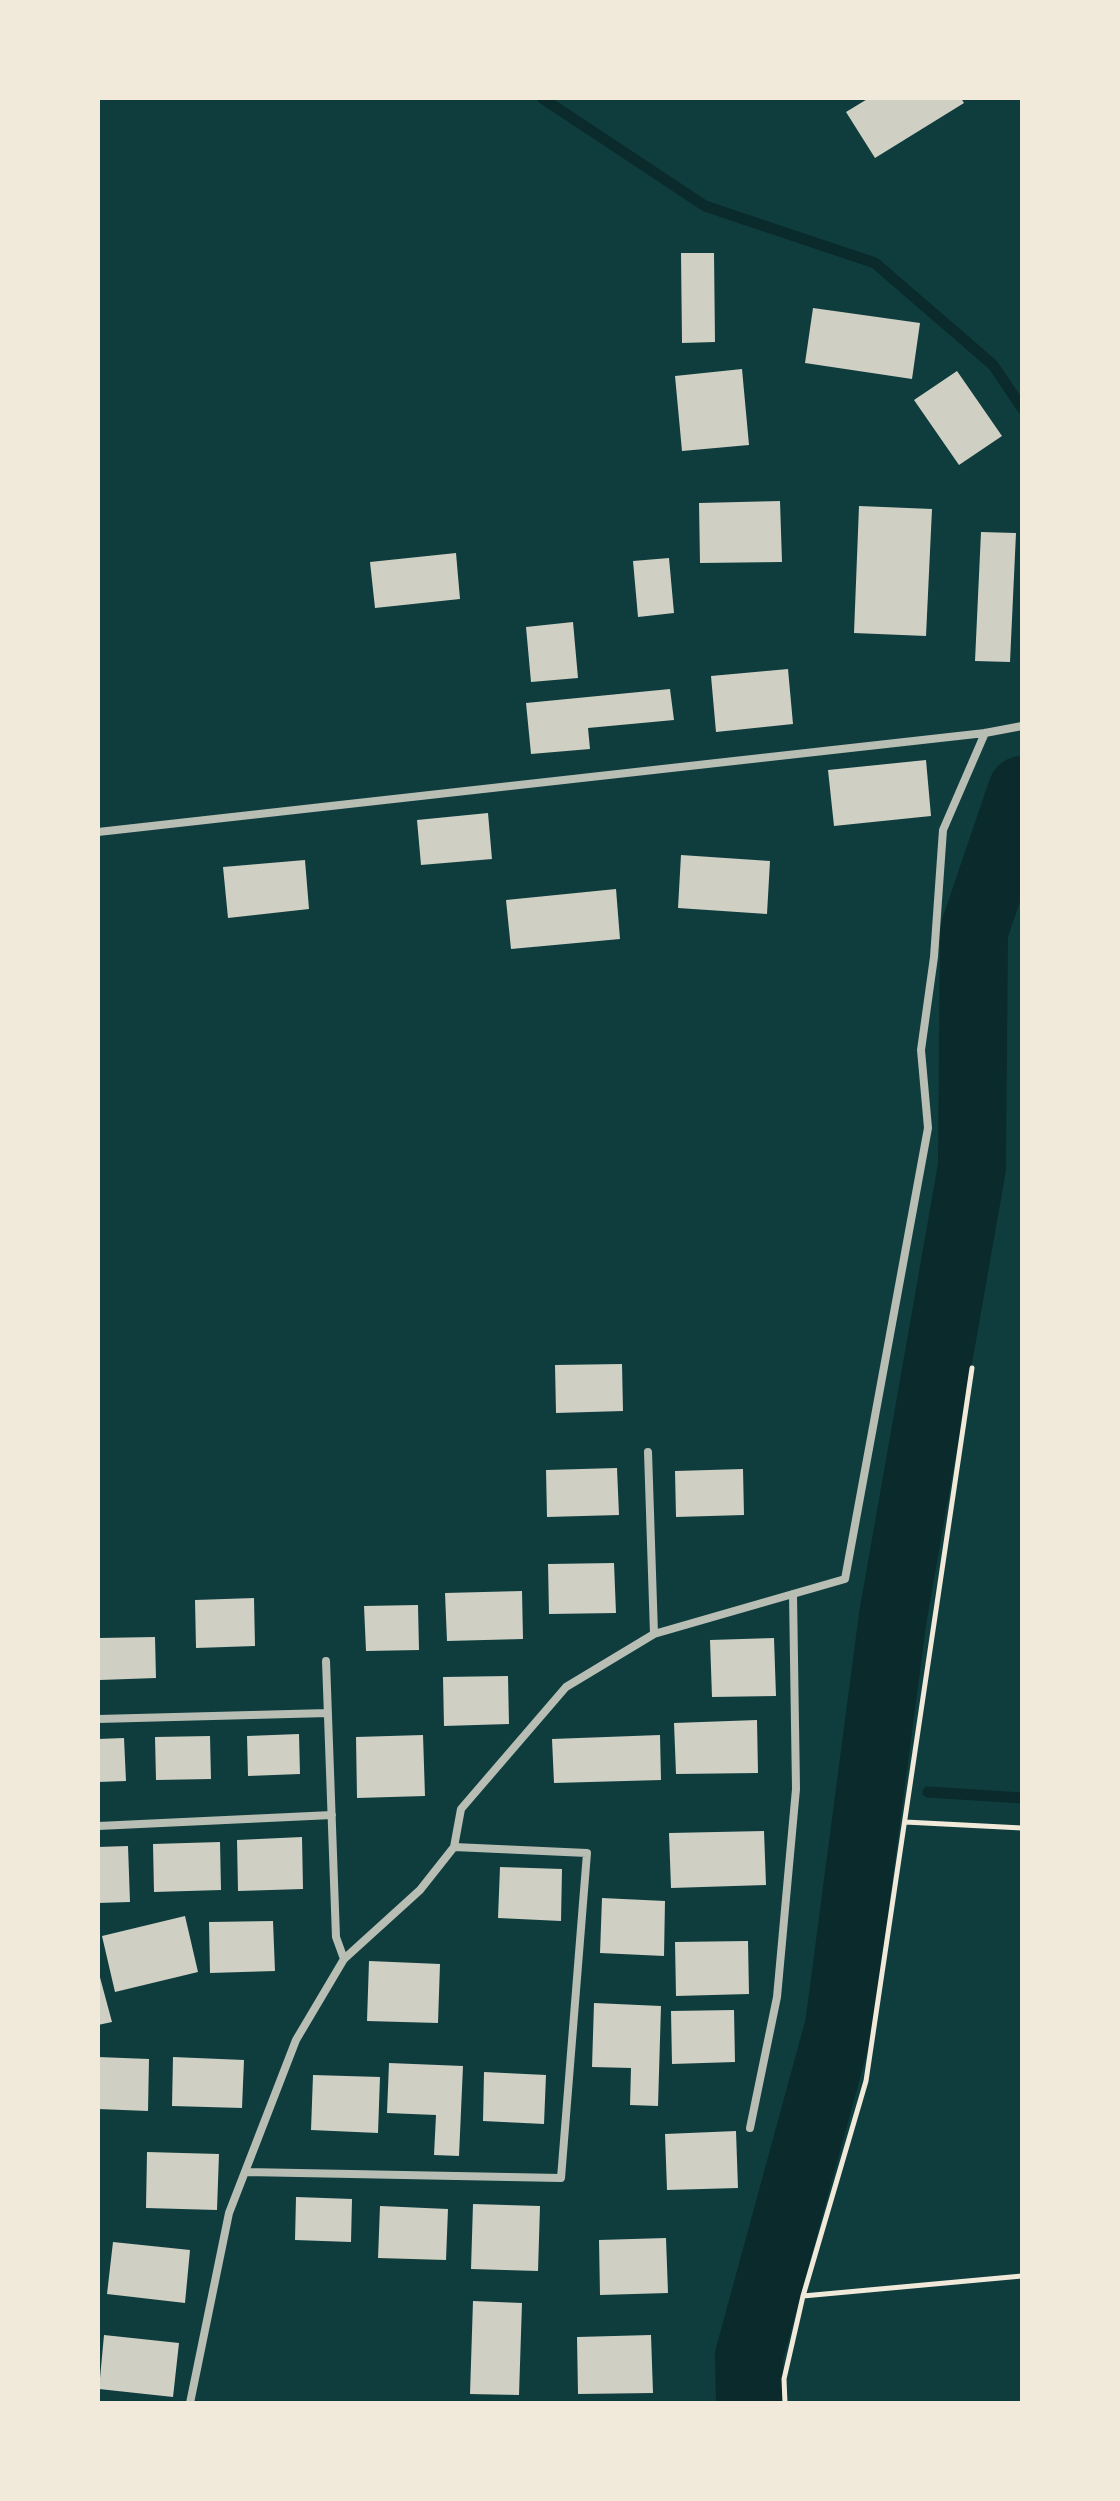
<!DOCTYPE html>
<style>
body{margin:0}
#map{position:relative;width:1120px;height:2501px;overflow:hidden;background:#0f3d3e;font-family:Commissioner,sans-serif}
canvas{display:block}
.frame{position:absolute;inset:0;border:100px solid #f1e9da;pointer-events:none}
</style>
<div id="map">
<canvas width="1120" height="2501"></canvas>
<div class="frame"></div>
</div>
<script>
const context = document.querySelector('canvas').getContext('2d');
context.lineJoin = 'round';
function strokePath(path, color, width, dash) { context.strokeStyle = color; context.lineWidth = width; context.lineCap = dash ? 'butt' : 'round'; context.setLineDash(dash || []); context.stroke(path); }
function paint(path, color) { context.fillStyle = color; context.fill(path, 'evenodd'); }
strokePath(new Path2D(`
 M542 98 705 206 875 263 993 365 1022 408
 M928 1792 1022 1798`), '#0a2a2b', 11);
strokePath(new Path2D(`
 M750 2403 749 2356 839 2026 893 1616 972 1167 974 931 1022 790`), '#0a2a2b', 68);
paint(new Path2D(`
 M869 98H961L964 103 875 158 846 112Z
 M681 253H714L715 342 682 343Z
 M813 308 920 323 912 379 805 363Z
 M742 369 749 445 682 451 675 376Z
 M957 371 1002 436 959 465 914 400Z
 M780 501 782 562 700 563 699 503Z
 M859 506 932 509 926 636 854 633Z
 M981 532 1016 533 1010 662 975 661Z
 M456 553 460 599 375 608 370 562Z
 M669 558 674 613 638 617 633 561Z
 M573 622 578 678 531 682 526 627Z
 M788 669 793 724 716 732 711 676Z
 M670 689 674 720 588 728 590 749 531 754 526 703Z
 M926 760 931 816 834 826 828 770Z
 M488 813 492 859 421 865 417 820Z
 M681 855 770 861 767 914 678 908Z
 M305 860 309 909 228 918 223 867Z
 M616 889 620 939 511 949 506 900Z
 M622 1364 623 1411 556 1413 555 1365Z
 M617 1468 619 1515 547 1517 546 1470Z
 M743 1469 744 1515 676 1517 675 1471Z
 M614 1563 616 1613 549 1614 548 1564Z
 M522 1591 523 1639 447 1641 445 1593Z
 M254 1598 255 1646 196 1648 195 1600Z
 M418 1605 419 1650 366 1651 364 1606Z
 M155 1637 156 1678 100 1680 99 1638Z
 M774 1638 776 1696 712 1697 710 1640Z
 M508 1676 509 1724 444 1726 443 1677Z
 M757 1720 758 1773 676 1774 674 1723Z
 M299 1734 300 1774 248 1776 247 1736Z
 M423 1735 425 1796 357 1798 356 1737Z
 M660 1735 661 1780 554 1783 552 1739Z
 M210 1736 211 1779 156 1780 155 1737Z
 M124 1738 126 1781 98 1782V1739Z
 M764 1831 766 1885 671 1888 669 1833Z
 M302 1837 303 1889 238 1891 237 1840Z
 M220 1842 221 1890 154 1892 153 1844Z
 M128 1846 130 1902 98 1903V1847Z
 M500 1867 562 1869 561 1921 498 1918Z
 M602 1898 665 1901 664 1956 600 1953Z
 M185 1916 198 1972 115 1992 102 1936Z
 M273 1921 275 1971 210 1973 209 1922Z
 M748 1941 749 1994 676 1996 675 1942Z
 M369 1961 440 1964 438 2023 367 2021Z
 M98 1970 112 2022 98 2025Z
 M594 2003 661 2006 658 2106 630 2105 631 2068 592 2067Z
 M734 2010 735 2062 672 2064 671 2011Z
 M98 2057 149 2059 148 2111 98 2109Z
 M173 2057 244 2060 242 2108 172 2106Z
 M389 2063 463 2066 459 2156 434 2155 436 2115 387 2113Z
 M484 2072 546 2075 544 2124 483 2121Z
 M313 2075 380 2077 378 2133 311 2130Z
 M736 2131 738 2188 667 2190 665 2134Z
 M147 2152 219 2154 217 2210 146 2208Z
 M296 2197 352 2199 351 2242 295 2240Z
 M473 2204 540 2206 538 2271 471 2269Z
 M380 2206 448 2209 446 2260 378 2258Z
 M666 2238 668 2293 600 2295 599 2240Z
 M113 2242 190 2250 185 2303 107 2294Z
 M473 2301 522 2303 519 2395 470 2394Z
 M104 2335 179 2343 173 2397 99 2389Z
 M651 2335 653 2393 578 2394 577 2337Z`), '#cfcfc3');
strokePath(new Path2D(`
 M905 1822 1022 1828
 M803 2296 1022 2276
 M785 2403 784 2379 803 2296 866 2081 972 1368`), '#f1e9da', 5);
strokePath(new Path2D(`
 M98 832 985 733 1022 726
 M648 1452 654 1634
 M326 1661 336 1937 344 1959
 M98 1719 328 1713
 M98 1826 332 1815
 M750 2128 777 1997 796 1789 793 1594
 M246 2172 561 2178 587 1853 454 1847
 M190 2403 229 2213 296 2040 344 1959 420 1890 454 1847 461 1809 566 1687 654 1634 845 1579 928 1128 921 1050 934 957 943 830 985 733`), '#b8beb3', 8);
</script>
